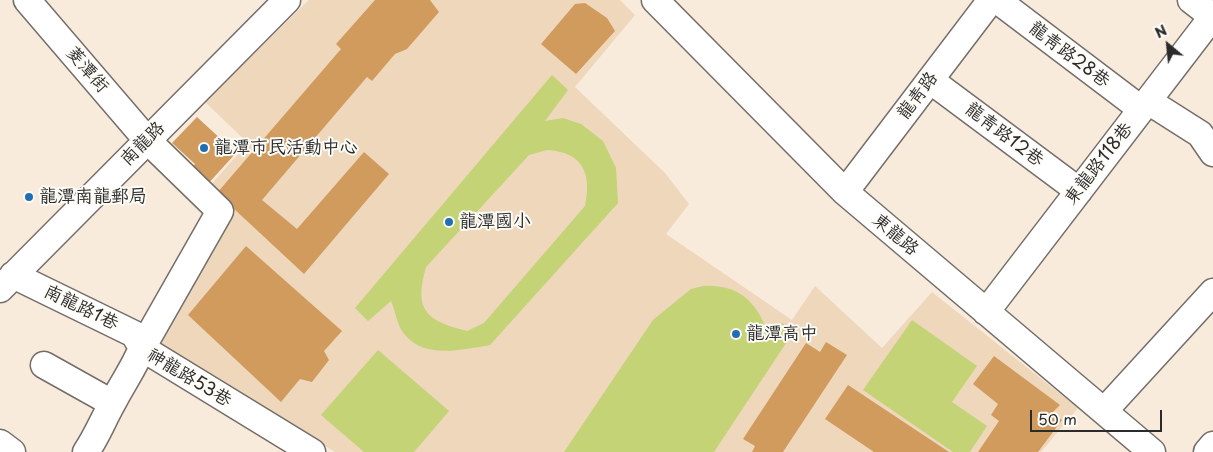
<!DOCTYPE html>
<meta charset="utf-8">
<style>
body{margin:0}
#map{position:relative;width:1213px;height:452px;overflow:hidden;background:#f9ebdb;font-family:"Playpen Sans",sans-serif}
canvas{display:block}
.north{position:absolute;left:1143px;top:20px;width:50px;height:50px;-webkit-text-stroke:4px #fdfcf7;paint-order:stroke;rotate:332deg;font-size:14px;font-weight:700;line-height:20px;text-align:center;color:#2b2b2b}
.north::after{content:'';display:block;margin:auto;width:18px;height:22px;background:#2b2b2b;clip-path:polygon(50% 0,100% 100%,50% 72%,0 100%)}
.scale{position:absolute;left:1030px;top:410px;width:132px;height:22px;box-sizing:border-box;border:2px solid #2b2b2b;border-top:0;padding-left:6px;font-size:15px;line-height:18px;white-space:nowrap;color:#2b2b2b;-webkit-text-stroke:4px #fdfcf7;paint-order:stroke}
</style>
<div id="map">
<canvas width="1213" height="452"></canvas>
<div class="north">N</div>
<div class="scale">50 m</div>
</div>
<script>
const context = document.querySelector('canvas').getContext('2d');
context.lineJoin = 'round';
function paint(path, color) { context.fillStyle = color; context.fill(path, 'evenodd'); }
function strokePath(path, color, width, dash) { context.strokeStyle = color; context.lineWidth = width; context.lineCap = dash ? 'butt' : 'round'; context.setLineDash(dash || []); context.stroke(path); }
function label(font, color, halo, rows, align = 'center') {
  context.font = font + ' "Playpen Sans","LXGW WenKai TC",sans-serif'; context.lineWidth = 4; context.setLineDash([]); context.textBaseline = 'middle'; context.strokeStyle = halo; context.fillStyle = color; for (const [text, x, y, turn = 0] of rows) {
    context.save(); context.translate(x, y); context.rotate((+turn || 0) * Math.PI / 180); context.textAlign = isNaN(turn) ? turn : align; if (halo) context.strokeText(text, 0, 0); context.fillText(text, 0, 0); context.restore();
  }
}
paint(new Path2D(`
 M309 0H620L635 15 575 87 665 173 689 204 666 234 792 320 815 286 882 348 932 292 1078 408 1041 452H335L162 349 152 333 229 211 207 189 248 143 205 102Z`), '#eed7bb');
paint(new Path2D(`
 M552 75 568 90 545 121 563 118 581 124 603 141 616 168 618 203 490 345C460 350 422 360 402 331 397 323 395 310 391 301L368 321 355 308ZM547 150C583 152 592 173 585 206L484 323 467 331C427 321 413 311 426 267L529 155Z
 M703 286C740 284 760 304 769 339L782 323 794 331 714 452H564L653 320 691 289Z
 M912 320 977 366 952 402 987 426 970 452H953L863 390Z
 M378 350 449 411 414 452H364L321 415Z`), '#c3d376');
paint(new Path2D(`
 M375 0H430L439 12 407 49 395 54 372 81 367 77 262 200 297 229 364 152 389 174 304 274 217 193 341 49 336 44Z
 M585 3 607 18 615 31 576 74 541 44 575 4Z
 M197 117 236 153 206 186 189 171 195 164 172 143Z
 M246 246 342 331 324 351 329 360 312 382 300 379 281 402 188 315Z
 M826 342 847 355 783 452H752L755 446 743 439 806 343 820 352Z
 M994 356 1060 405 1052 413 1062 420 1038 452H978L999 421 991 415 998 404 973 384Z
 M848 385 949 452H874L825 419Z`), '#d19b5e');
const minor = new Path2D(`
 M27 0 147 140 220 211 142 348
 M655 0 845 192 1152 452
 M997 0 1141 109
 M1191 0 1213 17
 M930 80 1079 191
 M1148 101 1200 134 1213 153
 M845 192 991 0
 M13 275 134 334 142 348
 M0 289 287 0
 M986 312 1213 16
 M44 365 112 403
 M1104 411 1213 292
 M0 443 12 452
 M86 452C97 436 103 420 112 404 122 384 134 368 142 348L312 452
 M1207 452 1213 445`);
strokePath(minor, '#736e69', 29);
strokePath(minor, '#fff', 26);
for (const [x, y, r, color] of [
 [204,148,5,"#1f6fb2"],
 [29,197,5,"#1f6fb2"],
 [449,222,5,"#1f6fb2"],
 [736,334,5,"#1f6fb2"]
]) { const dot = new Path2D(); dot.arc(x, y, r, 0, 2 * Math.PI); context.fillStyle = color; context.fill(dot); strokePath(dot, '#fdfcf7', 2); }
label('18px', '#2b2b2b', '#fdfcf7', [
 ["龍青路28巷",1069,55,37],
 ["菱潭街",87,70,49],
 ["龍青路",918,96,-53],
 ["龍青路12巷",1004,135,37],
 ["南龍路",143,144,-45],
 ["東龍路118巷",1099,164,-52],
 ["東龍路",895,235,40],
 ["南龍路1巷",81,308,26],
 ["神龍路53巷",189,378,31]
]);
label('18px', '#2b2b2b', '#fdfcf7', [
 ["龍潭市民活動中心",214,148],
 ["龍潭南龍郵局",39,197],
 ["龍潭國小",459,222],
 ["龍潭高中",746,334]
], 'left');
</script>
